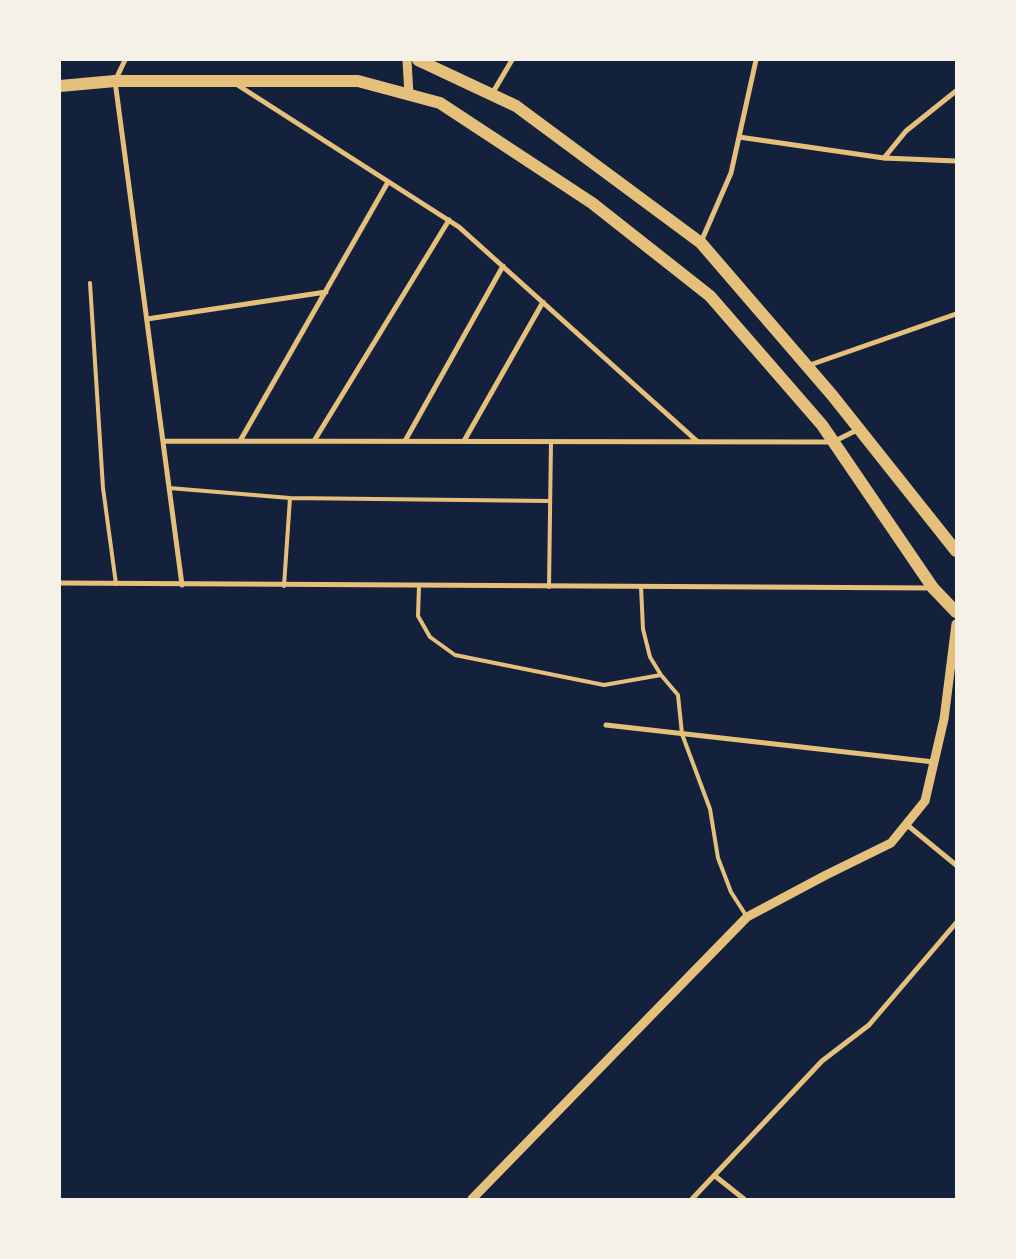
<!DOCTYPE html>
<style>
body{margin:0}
#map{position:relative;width:1016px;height:1259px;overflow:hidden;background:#14213d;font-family:"Exo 2",sans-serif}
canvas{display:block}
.frame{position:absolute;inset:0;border:61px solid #f6f1e7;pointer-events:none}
</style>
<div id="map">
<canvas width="1016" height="1259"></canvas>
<div class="frame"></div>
</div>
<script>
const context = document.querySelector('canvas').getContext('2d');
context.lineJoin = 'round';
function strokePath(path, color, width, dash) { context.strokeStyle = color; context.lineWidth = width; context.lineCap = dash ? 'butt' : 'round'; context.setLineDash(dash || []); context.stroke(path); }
strokePath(new Path2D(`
 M90 283 103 488 116 584
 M169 488 290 498 550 501
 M284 586 290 498
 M419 586 418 616 430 637 455 655 604 685 661 675
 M549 587 551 441
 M641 587 643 629 650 657 661 675 678 695 682 734 710 809 718 858 731 892 747 917`), '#e5c07b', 4);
strokePath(new Path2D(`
 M125 60 115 81 182 585
 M236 84 459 227 698 442
 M492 94 512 60
 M739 137 884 158 956 161
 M884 158 906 131 956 91
 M701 242 731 173 756 60
 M147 319 326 292
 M807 366 956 314
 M163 441 833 442 859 429
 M240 441 388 182
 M314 441 449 220
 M405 441 503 266
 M464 441 543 302
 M60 583 932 588
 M606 725 934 762
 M906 824 956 865
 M715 1176 744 1199
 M692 1199 822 1061 869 1025 956 923`), '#e5c07b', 5);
strokePath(new Path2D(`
 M407 60 409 95
 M472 1199 747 917 826 875 891 843 925 801 944 719 956 624`), '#e5c07b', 9);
strokePath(new Path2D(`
 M418 60 516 106 701 243 832 395 956 551
 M60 86 115 81H358L440 103 592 203 710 296 822 425 933 588 956 612`), '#e5c07b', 12);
</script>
